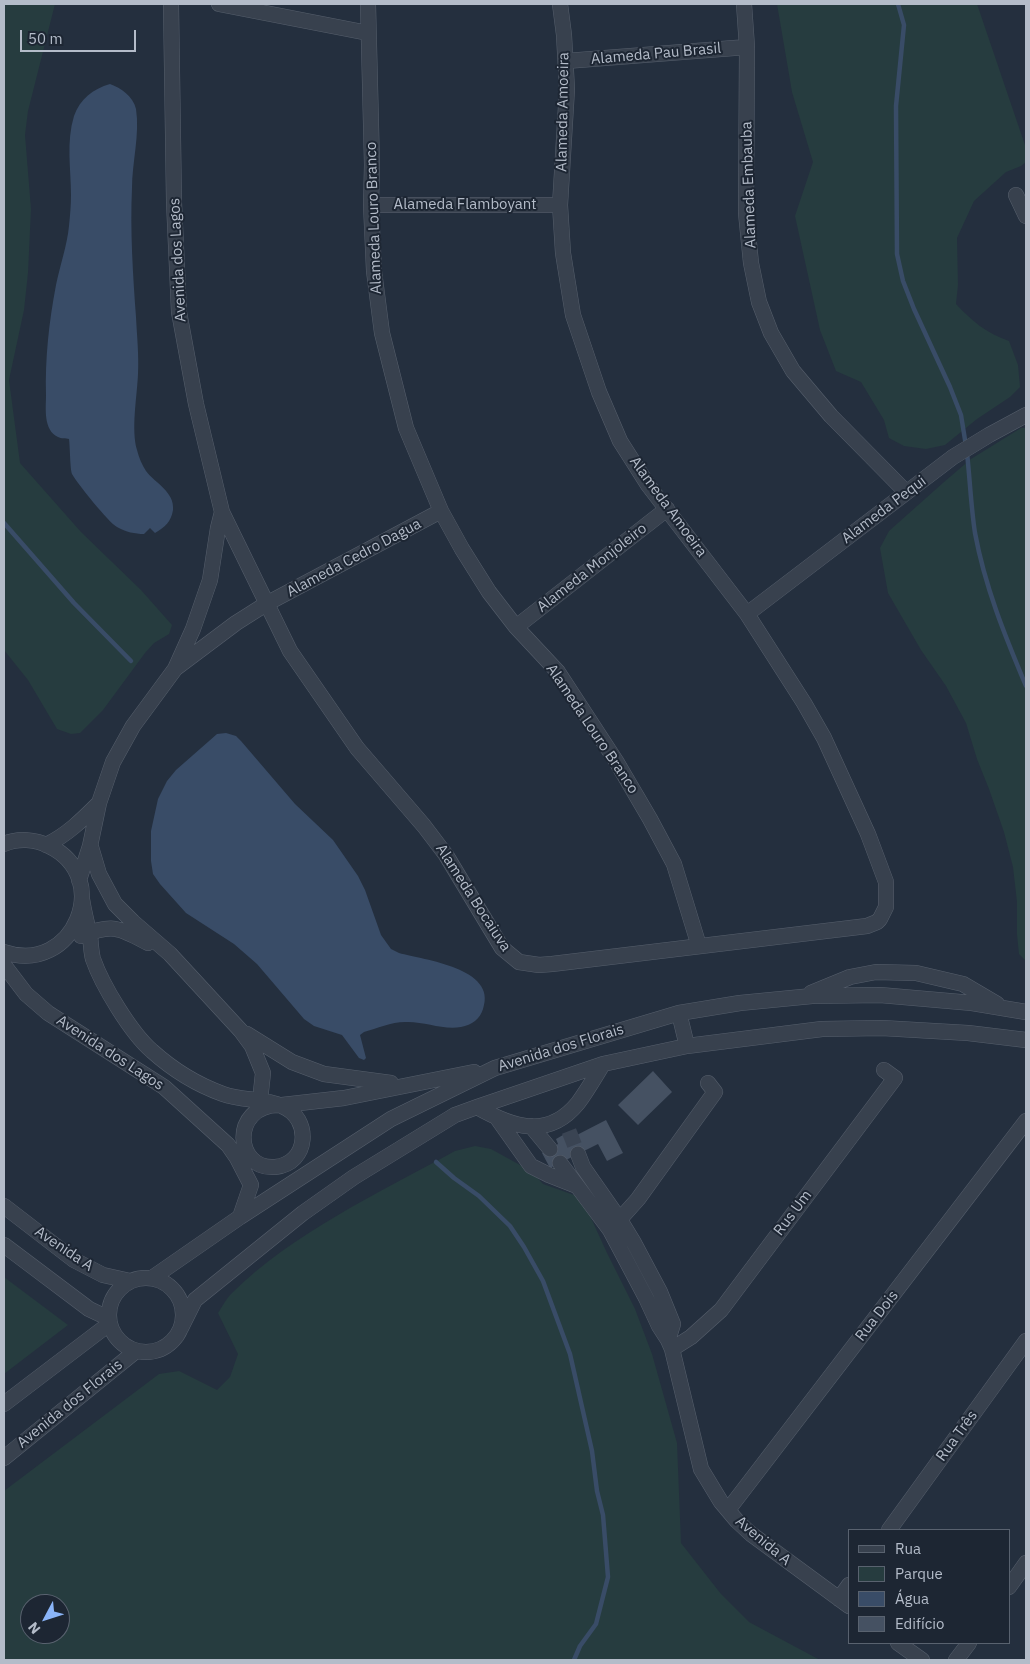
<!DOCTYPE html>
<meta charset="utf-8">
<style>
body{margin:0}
#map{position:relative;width:1030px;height:1664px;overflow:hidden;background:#242f3e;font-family:"IBM Plex Sans",sans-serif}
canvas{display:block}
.frame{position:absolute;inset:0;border:5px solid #b4bcc9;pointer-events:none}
.legend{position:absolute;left:848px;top:1529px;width:162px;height:115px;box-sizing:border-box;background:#1d2633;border:1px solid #59626f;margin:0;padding:6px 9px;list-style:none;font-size:15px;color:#b4bcc9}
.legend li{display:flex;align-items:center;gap:10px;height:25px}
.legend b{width:25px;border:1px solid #59626f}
.north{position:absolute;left:20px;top:1594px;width:50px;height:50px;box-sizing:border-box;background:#1d2633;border:1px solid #59626f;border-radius:50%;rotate:230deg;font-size:14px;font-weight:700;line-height:20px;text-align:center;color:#b4bcc9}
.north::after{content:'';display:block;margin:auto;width:18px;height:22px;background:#8ab4f8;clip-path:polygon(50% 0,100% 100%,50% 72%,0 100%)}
.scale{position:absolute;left:20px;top:30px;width:116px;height:22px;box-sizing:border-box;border:2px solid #b4bcc9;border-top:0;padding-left:6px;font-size:15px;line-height:18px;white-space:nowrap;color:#b4bcc9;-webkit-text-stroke:4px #1d2633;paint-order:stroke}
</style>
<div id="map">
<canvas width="1030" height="1664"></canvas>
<div class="frame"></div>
<ul class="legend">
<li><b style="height:6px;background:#38414e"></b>Rua</li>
<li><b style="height:14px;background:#263c3f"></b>Parque</li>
<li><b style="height:14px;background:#394c67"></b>Água</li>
<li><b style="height:14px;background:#455162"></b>Edifício</li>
</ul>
<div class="north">N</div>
<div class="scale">50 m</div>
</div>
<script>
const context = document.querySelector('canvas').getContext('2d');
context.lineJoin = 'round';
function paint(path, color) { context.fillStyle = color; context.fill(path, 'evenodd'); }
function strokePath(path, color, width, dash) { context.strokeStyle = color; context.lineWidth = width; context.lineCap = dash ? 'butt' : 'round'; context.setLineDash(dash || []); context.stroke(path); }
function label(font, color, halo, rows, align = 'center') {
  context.font = font + ' "IBM Plex Sans",sans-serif'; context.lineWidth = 4; context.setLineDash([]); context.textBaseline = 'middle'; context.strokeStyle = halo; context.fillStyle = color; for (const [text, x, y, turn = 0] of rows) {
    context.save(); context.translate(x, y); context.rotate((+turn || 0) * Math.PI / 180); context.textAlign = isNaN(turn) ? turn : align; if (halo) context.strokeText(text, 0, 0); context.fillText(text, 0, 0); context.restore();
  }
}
paint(new Path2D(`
 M4 4H55L28 111 25 135 31 209 28 273 24 310 9 380 20 463 81 532 141 590 172 625 169 634 154 643 145 653 103 710 80 733 71 734 57 729 28 680 4 650Z
 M777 4H977L1026 148V162L1021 166 1006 172 974 201 957 238 958 285 956 304C972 321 986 333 1009 341L1018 365 1020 387 1010 397 977 419 945 445 926 449 904 446 889 438 884 420 861 382 836 371 820 330 795 216 813 162 792 92Z
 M1021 428H1026V961L1019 954 1017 934V902L1013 867 1004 832 989 789 977 759 966 723 946 686 921 650 888 593 880 548 889 531 944 482 971 459Z
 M475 1146 491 1149 531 1171 543 1184 574 1195 586 1207 607 1253 635 1309 652 1354 677 1443 681 1543 721 1594 749 1622 820 1660H4V1491L159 1374 179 1371 217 1390 230 1377 238 1354 218 1313C222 1307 226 1299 231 1294 291 1234 380 1192 455 1151ZM30 1604H60V1634H30Z
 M4 1277 68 1325 4 1374Z`), '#263c3f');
paint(new Path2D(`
 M110 84C121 88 133 96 136 109 140 134 132 163 132 188 130 231 133 275 136 317 137 337 139 355 138 374 137 397 131 429 137 450 139 458 142 465 146 471 155 483 175 492 173 510 171 522 165 527 155 533L150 528 144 534C135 534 126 532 117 527 109 523 77 483 72 474 70 469 70 446 69 439 66 438 61 439 58 437 43 430 46 408 46 395 45 358 49 322 56 285 60 265 67 246 69 226 70 216 71 205 71 195 71 169 66 142 74 116 80 99 93 89 110 84Z
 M226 733 236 736 241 741 295 804 333 840 358 876 365 890 381 935 391 949 399 953C424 960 498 968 483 1009 480 1019 472 1025 461 1027 443 1030 426 1022 408 1022 393 1021 378 1028 364 1032L360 1035 366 1058 364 1060 359 1058 342 1035 314 1026 304 1019 257 964 234 944 186 913 160 884 153 874 151 861V831L158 799 167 781 176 770 217 734Z`), '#394c67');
strokePath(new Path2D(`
 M898 4 904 25 896 106 897 254 903 281 914 309 950 387 961 415 966 446
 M967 453C970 480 971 507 975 533 985 587 1005 636 1026 686
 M4 523 74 603 131 661
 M436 1162 454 1178 479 1196 510 1226 524 1247 543 1281 570 1354 592 1451 597 1491 603 1515 608 1577 596 1624 580 1646 574 1660`), '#394c67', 4.5);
paint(new Path2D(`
 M653 1071 672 1092 638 1125 618 1105Z
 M606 1120 623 1153 607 1161 598 1144 550 1168 542 1153 558 1144 556 1139 570 1131 573 1137Z`), '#455162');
strokePath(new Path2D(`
 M569 1131 578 1154`), '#3a4453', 15, [15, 8]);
const minor = new Path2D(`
 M219 4 368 33
 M368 4 372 165 371 205 374 271 382 333 406 428 441 511 462 549 489 592 516 627 558 672 616 761 650 819 674 864 699 946
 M744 4 747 47 746 213 751 263 759 302 771 333 793 371 831 416 906 492
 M566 61 747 47
 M1016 195 1026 216
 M371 205H560
 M222 512 290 651 357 748 424 826 446 855 502 948 519 962 539 965 552 964 867 926 877 922 880 919 886 907V882L868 834 824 738 804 703 747 614 648 485 620 441 599 392 573 315 563 253 560 205 567 89 564 35 560 4
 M747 614 953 457 989 435 1026 415
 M516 627 667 509
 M176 668 236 623 266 604 441 511
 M4 844C18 838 35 839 49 846 114 877 74 976 4 952
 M46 845C67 835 83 819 99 803
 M91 847 99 874 115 904 133 922 170 954 241 1031 252 1046 263 1073 259 1110
 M79 880 90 846 99 803 113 762 133 726 175 669 193 629 210 580 218 528 222 512 196 404 179 312 174 202 171 4
 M82 899C84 912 87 924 90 936 91 943 91 952 93 959 102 985 131 1033 152 1051 172 1069 198 1085 223 1094 242 1101 264 1098 282 1106 312 1118 309 1164 275 1167 234 1170 231 1106 278 1105
 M81 936C113 923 120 928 148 943
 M4 965 26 994 48 1013 164 1087 228 1145 237 1158 251 1185 240 1217
 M811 993 850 977 876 972 916 973 963 984 997 1004
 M679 1013 687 1046
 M247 1034 292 1062 324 1074 391 1083
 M282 1105 344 1098 474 1072
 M477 1107C512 1127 548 1140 578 1103 587 1091 595 1077 603 1064
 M497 1118 531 1166 549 1175 577 1186
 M531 1126 550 1149
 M578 1154 583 1167 620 1220 634 1243 660 1292 673 1324 668 1340
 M560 1163 610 1230 646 1298 659 1326 668 1340 672 1349 701 1469 721 1502 737 1521 751 1534 849 1606
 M4 1206 74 1260 103 1275 130 1281
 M613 1227 638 1199 715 1092 708 1083
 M4 1245 89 1309 108 1318
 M152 1278 240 1217 391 1119 495 1068 679 1013 740 1003 812 996 880 995 972 1003 1026 1012
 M109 1315a37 37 0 1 1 74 0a37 37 0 1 1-74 0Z
 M181 1328 195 1300 303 1213 354 1177 455 1115 477 1107 603 1064 687 1046 822 1029 882 1028 968 1033 1026 1040
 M672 1349 691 1337 721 1310 895 1078 884 1070
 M4 1404 109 1324
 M4 1458 136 1351
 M728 1510 1026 1121
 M889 1530 1026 1341
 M1009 1587 1026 1563
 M839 1599 849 1585
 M898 1643 922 1660
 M956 1660 969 1643`);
strokePath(minor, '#565f6c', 16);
strokePath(minor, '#38414e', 15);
label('15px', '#b4bcc9', '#1d2633', [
 ["Alameda Pau Brasil",656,54,-5],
 ["Alameda Amoeira",563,112,-89],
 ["Alameda Embauba",749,185,-92],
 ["Alameda Flamboyant",465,205],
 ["Alameda Louro Branco",374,218,-92],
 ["Avenida dos Lagos",178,260,-93],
 ["Alameda Amoeira",668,507,54],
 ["Alameda Pequi",884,510,-37],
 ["Alameda Cedro Dagua",354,558,-28],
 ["Alameda Monjoleiro",592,568,-38],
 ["Alameda Louro Branco",592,729,56],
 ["Alameda Bocaiuva",473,898,57],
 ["Avenida dos Florais",561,1048,-17],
 ["Avenida dos Lagos",110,1053,33],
 ["Rus Um",793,1213,-53],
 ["Avenida A",64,1249,34],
 ["Rua Dois",877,1316,-52],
 ["Avenida dos Florais",70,1404,-39],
 ["Rua Três",957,1436,-54],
 ["Avenida A",763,1541,40]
]);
</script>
